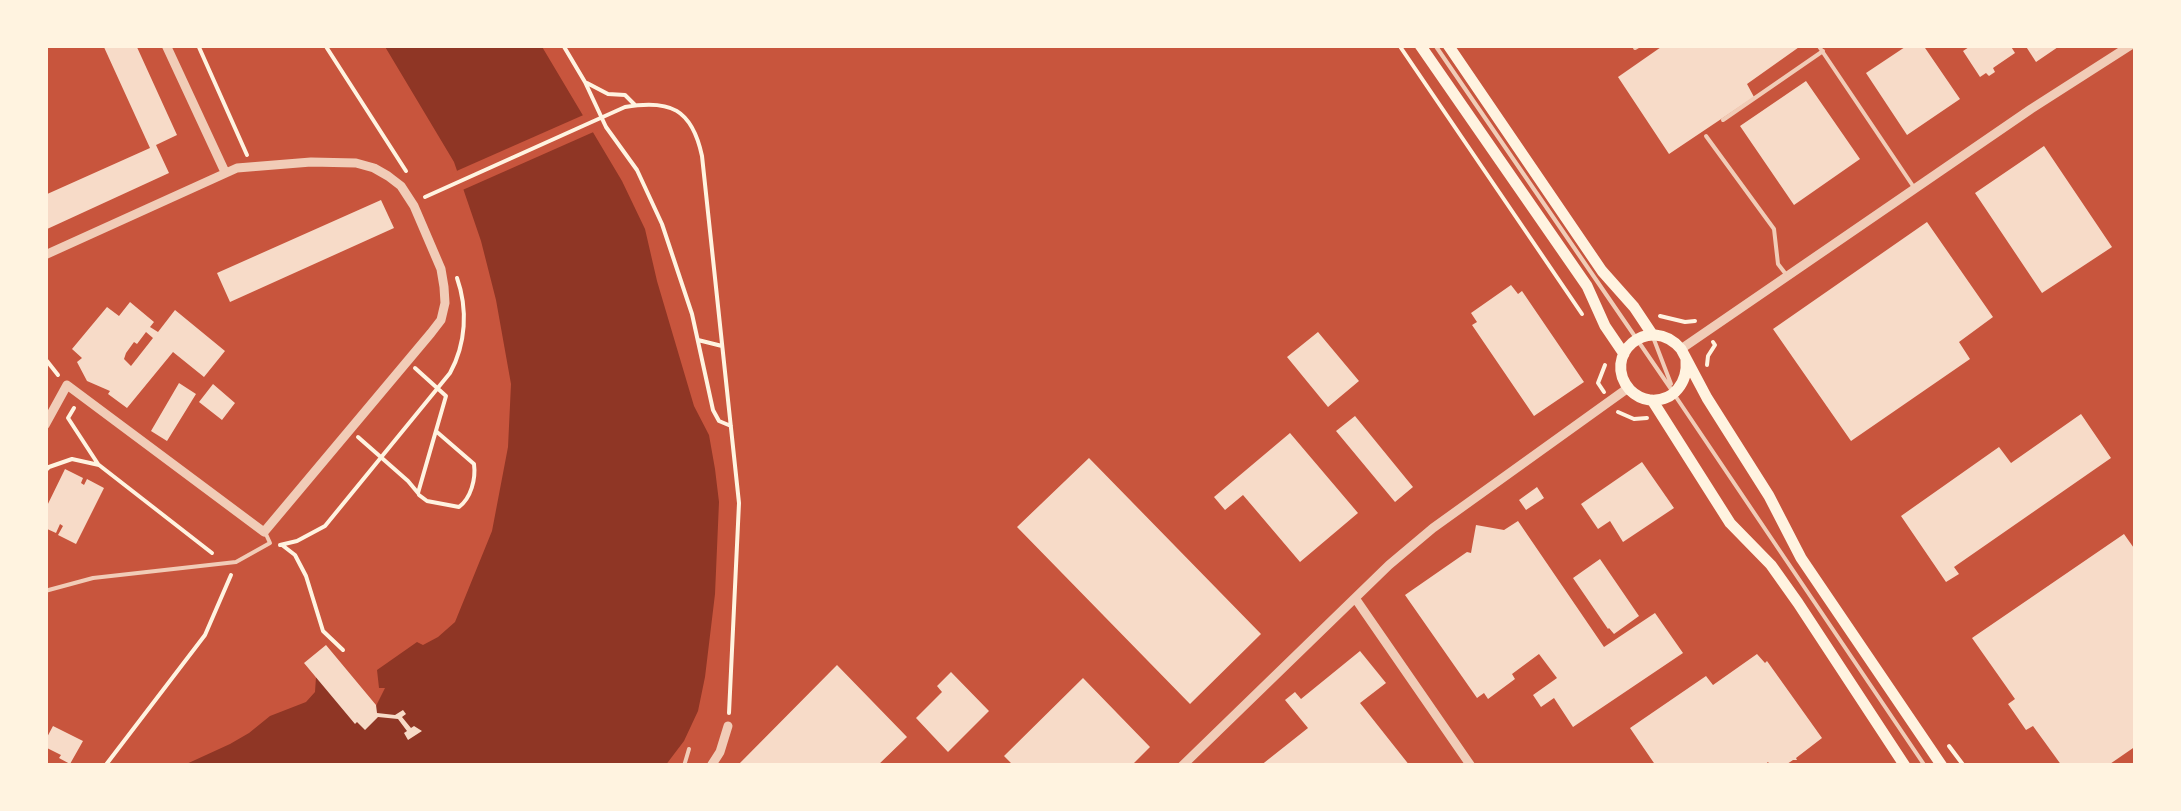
<!DOCTYPE html>
<style>
body{margin:0}
#map{position:relative;width:2181px;height:811px;overflow:hidden;background:#c8553d;font-family:Barlow,sans-serif}
canvas{display:block}
.frame{position:absolute;inset:0;border:48px solid #fff3e0;pointer-events:none}
</style>
<div id="map">
<canvas width="2181" height="811"></canvas>
<div class="frame"></div>
</div>
<script>
const context = document.querySelector('canvas').getContext('2d');
context.lineJoin = 'round';
function paint(path, color) { context.fillStyle = color; context.fill(path, 'evenodd'); }
function strokePath(path, color, width, dash) { context.strokeStyle = color; context.lineWidth = width; context.lineCap = dash ? 'butt' : 'round'; context.setLineDash(dash || []); context.stroke(path); }
paint(new Path2D(`
 M384 45H541L622 181 645 229 657 281 694 406 709 435 715 469 719 502 715 594 705 677 698 711 684 741 665 766H182L230 744 249 733 270 716 306 702 315 692 316 677 376 706 385 688H379L377 670 417 642 423 645 438 637 455 622 492 531 508 447 511 384 496 300 481 241 454 162Z`), '#8f3625');
paint(new Path2D(`
 M588 113 598 130 458 192 452 173Z`), '#c8553d');
paint(new Path2D(`
 M103 45H136L177 135 156 145 169 173 45 230V195L150 148Z
 M1664 45H1802L1747 84 1754 97 1669 154 1618 77Z
 M1908 45H1923L1960 99 1907 135 1866 73Z
 M1972 45H2010L2015 53 1993 68 1995 72 1989 76 1986 73 1980 77 1963 51Z
 M2025 45H2061L2036 62Z
 M1806 81 1860 159 1794 205 1740 126Z
 M2044 146 2112 247 2042 293 1975 193Z
 M381 200 394 228 230 302 217 273Z
 M1927 222 1993 317 1959 342 1970 359 1851 441 1773 329Z
 M1511 285 1518 294 1522 291 1584 382 1534 416 1472 325 1477 322 1471 313Z
 M130 302 154 322 150 327 158 332 175 310 225 351 204 377 173 352 127 408 108 394 110 391 87 381 77 362 82 358 72 349 107 307 119 316ZM146 332 153 338 131 366 124 359 126 353 134 342 137 344Z
 M1318 332 1359 381 1328 407 1287 357Z
 M179 383 196 394 167 441 151 431Z
 M213 384 235 403 222 420 199 402Z
 M2081 414 2111 458 1954 567 1959 574 1946 582 1901 516 1999 447 2011 463Z
 M1355 416 1413 487 1395 502 1336 431Z
 M1290 433 1358 513 1300 562 1243 495 1225 510 1214 497Z
 M1089 458 1261 634 1190 704 1017 527Z
 M1642 462 1674 508 1623 542 1610 521 1598 529 1581 504Z
 M65 469 83 478 81 483 84 485 87 479 104 488 76 544 58 535 63 526 60 524 56 533 45 528V510Z
 M1537 487 1544 498 1526 510 1519 500Z
 M1518 521 1604 647 1655 613 1683 653 1573 727 1554 698 1541 707 1533 695 1557 678 1539 654 1512 674 1515 679 1488 699 1484 693 1477 698 1405 595 1467 552 1471 553 1476 525 1504 530Z
 M2124 534 2136 551V746L2107 766H2062L2033 726 2026 730 2008 704 2015 699 1972 638Z
 M1600 559 1639 616 1614 634 1609 628 1608 629 1573 578Z
 M326 645 376 705 377 713 395 715 403 710 406 714 402 717 411 728 414 726 422 731 408 740 404 733 407 731 398 719 378 717 365 730 357 722 355 724 304 663Z
 M1360 651 1386 683 1360 703 1410 766H1260L1308 728 1285 700 1295 692 1301 699Z
 M1757 654 1765 663 1767 661 1822 738 1796 758 1797 760H1793L1784 766H1771L1768 762 1763 766H1656L1630 728 1706 676 1713 685Z
 M837 665 907 737 877 766H737Z
 M951 672 989 711 948 752 916 718 942 692 937 686Z
 M1083 678 1150 747 1131 766H1014L1004 756Z
 M53 726 83 741 70 764 59 758 61 755 45 747V741Z`), '#f7dbc8');
strokePath(new Path2D(`
 M198 45 247 155
 M325 45 406 171
 M563 45 585 82 606 127 637 170 662 224 692 314 713 410 719 421 731 426
 M1399 45 1582 314
 M587 83 608 94 625 95 635 105
 M425 197 625 107C670 99 692 109 702 156L739 503 729 713
 M1660 316 1685 322 1695 321
 M698 340 722 346
 M45 362 47 361 58 375
 M1707 365 1708 356 1715 345 1713 342
 M1604 392 1598 383 1605 365
 M74 408 68 418 98 464
 M1618 412 1634 419 1647 418
 M358 437 408 481 418 493 446 396 415 368
 M45 471 49 467 72 459 99 465 212 553
 M419 495 427 501 459 507C471 498 476 479 474 464L437 432
 M280 545 297 541 325 526 450 373C466 344 468 309 457 278
 M282 545 295 555 306 576 323 631 343 650
 M1949 746 1964 766
 M105 766 205 635 231 575`), '#fff3e0', 4);
strokePath(new Path2D(`
 M1435 45 1671 389
 M1818 45 1913 186
 M1635 48 1640 45
 M1723 120 1823 51
 M1706 136 1774 229 1778 264 1785 273
 M1653 337 1671 384
 M1676 397 1925 766
 M45 591 93 578 236 562 270 543 265 532
 M684 766 689 749`), '#f1ccb7', 4);
strokePath(new Path2D(`
 M166 45 225 172
 M45 255 237 168 311 162 356 163 374 168 388 176 401 186 414 206 441 269 444 287 445 303 441 320 431 333 264 532 67 385 45 425
 M1681 349 2031 109 2131 45
 M1355 598 1471 766
 M711 766 720 752 728 726
 M1182 766 1389 565 1433 528 1628 388`), '#f1ccb7', 9);
strokePath(new Path2D(`
 M1420 45 1587 286 1605 326 1624 354
 M1448 45 1602 271 1634 307 1652 334
 M1686 360C1688 382 1674 402 1650 400 1642 399 1635 395 1630 390 1600 356 1649 312 1681 349L1707 398 1769 496 1801 558 1942 766
 M1652 400 1730 523 1771 565 1798 603 1905 766`), '#fff3e0', 11);
</script>
